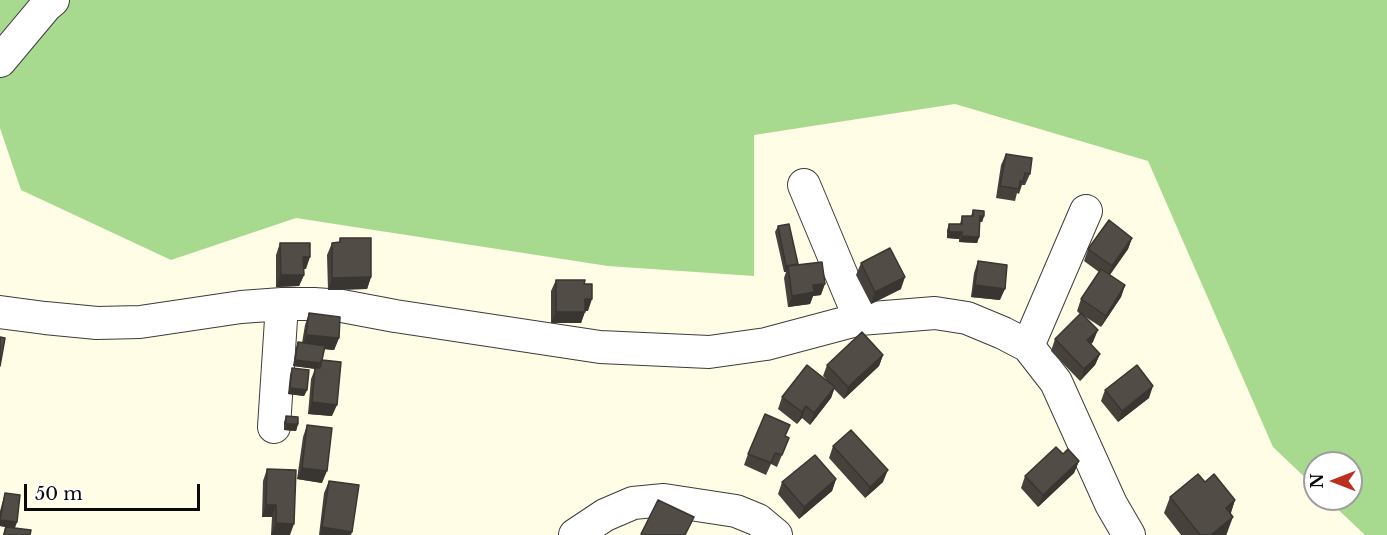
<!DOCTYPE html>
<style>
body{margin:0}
#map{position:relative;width:1387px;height:535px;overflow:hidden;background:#fffde6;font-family:"Libre Baskerville",serif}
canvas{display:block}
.north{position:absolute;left:1303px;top:451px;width:60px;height:60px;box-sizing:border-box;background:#fff;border:2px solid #9d9d9d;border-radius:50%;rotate:270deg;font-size:16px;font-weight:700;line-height:24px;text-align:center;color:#090909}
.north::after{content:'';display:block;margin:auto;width:21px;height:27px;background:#bb2e20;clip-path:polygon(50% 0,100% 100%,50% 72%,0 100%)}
.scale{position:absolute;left:24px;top:484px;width:176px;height:27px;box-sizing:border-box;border:3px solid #090909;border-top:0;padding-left:8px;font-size:18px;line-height:21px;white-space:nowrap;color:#090909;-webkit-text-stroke:4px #fff;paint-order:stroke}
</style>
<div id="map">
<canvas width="1387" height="535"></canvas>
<div class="north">N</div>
<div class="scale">50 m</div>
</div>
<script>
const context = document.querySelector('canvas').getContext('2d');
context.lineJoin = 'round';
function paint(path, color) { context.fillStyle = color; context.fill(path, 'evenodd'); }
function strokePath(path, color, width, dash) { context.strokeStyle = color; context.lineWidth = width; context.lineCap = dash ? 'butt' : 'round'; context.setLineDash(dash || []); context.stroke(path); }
paint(new Path2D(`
 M0 0H1387V535H1365L1327 499H1351V463H1315V487L1273 447 1148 161 955 104 754 135V276L608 266 296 218 171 260 21 190 0 128Z`), '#a7da8f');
const minor = new Path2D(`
 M0 61 46 6 53 0
 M804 185 860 319
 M0 312 45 318 97 323 140 322 241 307 282 304H314L342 306 395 316 600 347 709 352 766 344 860 319 935 313 967 318 1003 333 1028 346 1056 382 1111 504 1129 535
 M1028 346 1086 211
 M274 427 282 304
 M575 535 605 515 633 503 664 500 736 511 758 520 776 535`);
strokePath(minor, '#3c3c3c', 34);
strokePath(minor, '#fff', 32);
paint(new Path2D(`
 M1006 154 1030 174 1025 185H1022L1019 194 1017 193 1015 201 996 198 1001 165Z
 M973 210 984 216 982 222H980L979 237 977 243 959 242V239L947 238V230L949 224H960L962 216H971Z
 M778 226 798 264 797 265 821 295 813 296 810 304 788 307 784 278 786 272H784L775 232Z
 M340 238 371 277 367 289 328 290 327 255 332 243 339 242Z
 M1132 238 1128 249 1110 275 1125 285 1121 297 1101 327 1084 316 1093 342 1091 344 1100 354 1095 365 1080 381 1051 351 1055 339 1080 314 1077 311 1081 299 1099 272 1084 261 1088 249Z
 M280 243 306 269H303L304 275 299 286 276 287V255Z
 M978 261 1000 300 971 297 974 273Z
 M861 263 901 289 871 304 856 275Z
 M556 280 584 284 588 311H585L581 323H551V291Z
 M309 313 339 338 334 350 324 349 322 360 332 416 308 414 311 379 315 369 293 366 296 348 298 342 302 343 305 325Z
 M883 355 879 366 844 399 834 389 831 398 810 425 802 418 797 424 778 409 782 397 826 379 823 376 827 365Z
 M292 368 307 390 304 396 288 394 290 375Z
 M1105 390 1149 398 1118 422 1101 401Z
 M286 416 298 424 296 431 284 430V422Z
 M307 425 322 483 297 479 303 437Z
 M786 436 789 438 777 467 771 464 766 475 744 465 748 454Z
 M833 446 883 482 865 498 829 458Z
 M1063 454 1079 461 1074 473 1038 507 1021 488 1025 476Z
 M267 469 290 535H271L272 517H262L263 481Z
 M836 479 832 491 799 519 778 494 782 482Z
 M329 481 351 535H319L324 493Z
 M1205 482 1235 500 1231 513 1227 533 1226 535H1181L1164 513 1170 497Z
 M5 493 17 522 15 528 30 535H3L5 527 0 526V511Z`), '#47413c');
paint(new Path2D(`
 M980 216H984L982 222H978Z
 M949 232H962L959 239 947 238Z
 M962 236 979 237 977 243 959 242Z
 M1132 238 1128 249 1107 278 1112 266Z
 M303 257H310L306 269H299Z
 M798 264 795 270 788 266 786 272H784L786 266Z
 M281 275H304L299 286 276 287Z
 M371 277 367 289 328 290 332 278Z
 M905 277 901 289 871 304 875 292Z
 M825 284 821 295 813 296 810 304 788 307 792 296 813 285Z
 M975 285 1005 289 1000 300 971 297Z
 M1125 285 1121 297 1101 327 1106 316Z
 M585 299H592L588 311H581Z
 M556 312H585L581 323H551Z
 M1098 330 1093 342 1083 352 1087 340Z
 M306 335 339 338 334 350 302 347Z
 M1100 354 1095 365 1080 381 1084 369Z
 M883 355 879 366 844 399 848 387Z
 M295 360 320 363 318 369 293 366Z
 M1153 386 1149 398 1118 422 1122 411Z
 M835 387 831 398 810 425 814 413Z
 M290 388 307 390 304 396 288 394Z
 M312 402 337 405 332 416 308 414Z
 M806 406 802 418 797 424 802 412Z
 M286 424H298L296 431 284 430Z
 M1079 461 1074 473 1038 507 1043 495Z
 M302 468 327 471 322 483 297 479Z
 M888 470 883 482 865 498 870 487Z
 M836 479 832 491 799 519 804 507Z
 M1235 500 1229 517 1226 508Z
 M266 505H276L272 517H262Z
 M1233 517 1227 533 1226 535H1211Z
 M0 520 17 522 14 528 0 526Z
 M276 523 294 524 290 535H271Z
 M322 527 352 532 351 535H320Z`), '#393531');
const building = new Path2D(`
 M1006 154 1032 158 1030 174 1025 173 1023 182 1020 181 1019 189 1000 186Z
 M973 210 984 211V216H980L979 237 962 236V232H949V224H962V216H973Z
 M1109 220 1132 238 1112 266 1088 249Z
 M789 224 798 264 786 266 778 226Z
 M340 238H371V277L332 278V243L340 242Z
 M280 243H310V257H303L304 275H281Z
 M890 248 905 277 875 292 861 263Z
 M978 261 1007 265 1005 289 975 285Z
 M822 262 825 284 813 285 814 292 792 296 788 266Z
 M1101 269 1125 285 1106 316 1081 299Z
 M556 280H585L584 284H592V299H585V312H556Z
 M309 313 340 317 339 338 306 335Z
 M1081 313 1098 330 1087 340 1100 354 1084 369 1055 339Z
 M862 332 883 355 848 387 827 365Z
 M0 337 5 338 0 366Z
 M298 342 325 346 322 360 320 363 295 360Z
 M322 360 341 362 337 405 312 402 315 368H320Z
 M807 365 835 387 814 413 806 406 802 412 782 397Z
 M1137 365 1153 386 1122 411 1105 390Z
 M292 368 309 370 307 390 290 388Z
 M765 414 790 425 785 436 789 438 782 455 775 453 771 463 748 454Z
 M286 416 298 417V424H286Z
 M307 425 332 428 327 471 302 468Z
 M851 430 888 470 870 487 833 446Z
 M1056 447 1063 454 1068 449 1079 461 1043 495 1025 476Z
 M815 455 836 479 804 507 782 482Z
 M267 469 296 470 294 524 276 523V505H266Z
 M1198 474 1205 482 1214 474 1235 500 1226 508 1233 517 1211 535H1200L1170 497Z
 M329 481 359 485 352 532 322 527Z
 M5 493 20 495 17 522 0 520Z
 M658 500 694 517 685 535H643L641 534Z
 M6 527 31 530 30 535H4Z`);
paint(building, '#524c46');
strokePath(building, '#393531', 1.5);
</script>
